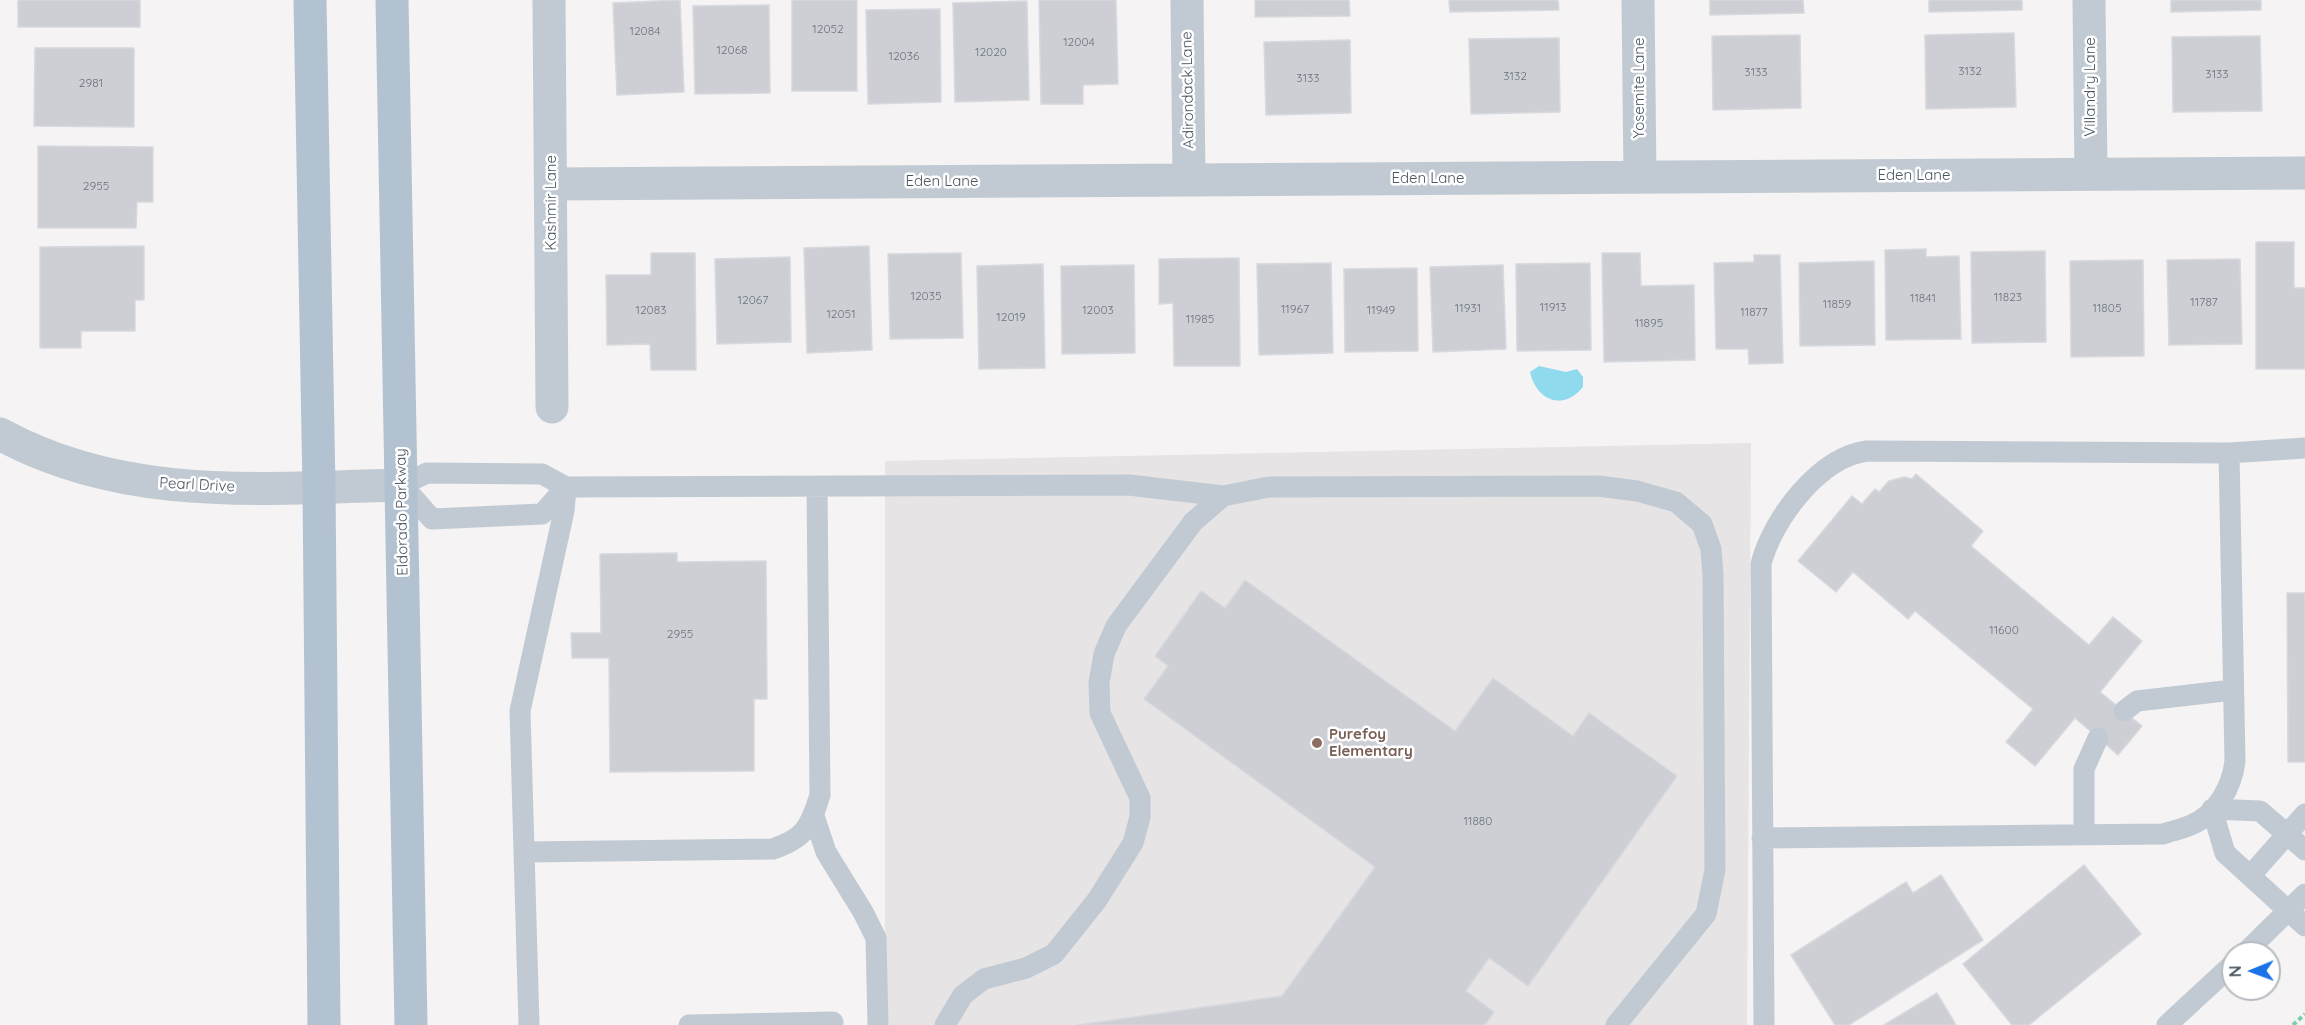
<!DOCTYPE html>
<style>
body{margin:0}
#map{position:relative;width:2305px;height:1025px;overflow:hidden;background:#f5f3f3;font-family:Quicksand,sans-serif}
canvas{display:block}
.north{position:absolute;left:2221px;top:941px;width:60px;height:60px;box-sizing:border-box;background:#fff;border:2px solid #b7bbc0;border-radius:50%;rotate:269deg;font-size:16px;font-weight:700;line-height:24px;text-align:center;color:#4a5661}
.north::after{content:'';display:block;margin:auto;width:21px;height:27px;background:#1a73e8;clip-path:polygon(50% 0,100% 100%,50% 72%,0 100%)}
</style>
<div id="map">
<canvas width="2305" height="1025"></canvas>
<div class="north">N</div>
</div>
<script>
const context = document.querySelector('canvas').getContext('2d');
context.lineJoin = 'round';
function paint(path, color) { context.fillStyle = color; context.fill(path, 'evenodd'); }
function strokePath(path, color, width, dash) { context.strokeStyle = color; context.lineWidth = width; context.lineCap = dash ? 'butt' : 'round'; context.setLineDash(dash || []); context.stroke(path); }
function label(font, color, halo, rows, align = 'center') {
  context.font = font + ' Quicksand,sans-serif'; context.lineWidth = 5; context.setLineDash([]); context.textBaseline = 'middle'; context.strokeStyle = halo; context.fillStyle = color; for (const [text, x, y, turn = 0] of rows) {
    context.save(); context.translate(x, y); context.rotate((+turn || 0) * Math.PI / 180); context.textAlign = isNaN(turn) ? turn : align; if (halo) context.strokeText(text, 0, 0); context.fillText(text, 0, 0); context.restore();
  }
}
paint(new Path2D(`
 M1751 443 1747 1025H885V461Z`), '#e6e4e5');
paint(new Path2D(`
 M1539 366 1566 372 1577 369 1583 377V387C1563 412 1536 400 1530 372Z`), '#90daee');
const building = new Path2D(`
 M18 0H140V27H18Z
 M680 0 684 92 617 95 613 3Z
 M792 0H857V91H792Z
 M1039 0H1116L1118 84 1083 85V104H1041Z
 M1255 0H1349L1350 16 1255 17Z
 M1449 0H1558L1559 10 1450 12Z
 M1710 0H1803L1804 13 1710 15Z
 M1929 0H2022V10L1929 12Z
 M2171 0H2261V10L2171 12Z
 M1027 1 1029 100 955 102 953 3Z
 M769 5 770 93 695 94 693 6Z
 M940 9 941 102 868 104 866 10Z
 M2014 33 2016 107 1926 109 1925 35Z
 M1800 35 1801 108 1713 110 1712 36Z
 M2260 36 2262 111 2173 112 2172 37Z
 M1559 38 1560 112 1471 114 1469 39Z
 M1350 40 1351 113 1266 115 1264 42Z
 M35 48H134V127L34 126Z
 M38 146 153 147V202H137L136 228H38Z
 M2256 242H2294V288H2305V369H2256Z
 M144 246V300H135V331H81V348H40V247Z
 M869 246 872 350 807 353 804 248Z
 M1926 249V257L1959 256 1961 339 1886 340 1885 250Z
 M2045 251 2046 342 1972 343 1971 252Z
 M651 253H695L696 370H651L650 344 607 345 606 275H651Z
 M961 253 963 338 890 339 888 254Z
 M1602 253H1640L1641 286 1694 285 1695 360 1604 362Z
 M1754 255H1780L1783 363 1749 364 1748 349H1716L1714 263 1754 262Z
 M790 257 791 342 717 344 715 259Z
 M1239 258 1240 366H1174L1173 303 1159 304V259Z
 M2240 259 2242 344 2169 345 2167 260Z
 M2143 260 2144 356 2071 357 2070 261Z
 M1874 261 1875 345 1800 346 1799 263Z
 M1331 263 1333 353 1259 355 1257 264Z
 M1590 263 1591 350 1517 351 1516 264Z
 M1043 264 1045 368 979 369 977 266Z
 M1134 265 1135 353 1062 354 1061 266Z
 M1503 265 1506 349 1433 352 1430 267Z
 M1417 268 1418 351 1345 352 1344 269Z
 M1916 474 1983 531 1971 546 2089 645 2113 617 2142 641 2100 692 2142 726 2118 755 2075 718 2035 766 2006 742 2033 709 1915 611 1908 619 1853 572 1836 592 1798 561 1852 496 1862 504 1875 489 1879 492 1889 481 1904 477 1912 479Z
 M677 553V562L766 561 767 699H754V771L610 772 609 658H572L571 633H601L600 554Z
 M1245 580 1455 731 1493 678 1573 736 1589 713 1677 776 1528 986 1489 958 1466 991 1494 1012 1485 1025H1078L1282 996 1375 867 1144 699 1168 666 1155 656 1201 591 1225 608Z
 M2287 593H2305V762H2288Z
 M2084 865 2141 934 2029 1025H2012L1963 964Z
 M1941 875 1983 940 1849 1025H1835L1791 955 1906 882 1913 893Z
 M1937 993 1956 1025H1884Z`);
paint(building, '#cdcfd5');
strokePath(building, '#d7d9de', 1.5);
strokePath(new Path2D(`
 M2293 1025 2305 1014`), '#7ad0a6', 4, [4.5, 3]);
strokePath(new Path2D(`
 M566 487 542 514 432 519 402 485 427 473 542 474 566 487 1129 485 1223 496
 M2124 711 2137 701 2233 690
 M2212 809 2225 853 2305 926
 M2212 809 2260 811 2305 850
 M814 816 826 852 863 912 876 938 878 1025
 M2084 835V769L2098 738
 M1762 838 2163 834C2172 831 2182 829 2191 825 2217 814 2232 787 2235 761L2229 453
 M524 852 773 849C805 838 810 827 820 795L817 487
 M2250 876 2305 814
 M2245 953 2305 894
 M529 1025 520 711 564 511 566 487
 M689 1025 833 1022
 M945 1025 963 995 984 979 1026 968 1054 954 1097 900 1133 843 1140 817V798L1100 713 1099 683 1104 654 1116 626 1193 522 1223 496 1269 487 1598 486 1637 491 1676 502 1702 524 1711 549 1713 576 1715 870 1706 914 1616 1025
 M1764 1025 1761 564C1772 520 1819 457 1867 451L2229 453 2305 448
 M2167 1025 2233 964`), '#c1cad2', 21);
strokePath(new Path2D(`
 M549 0 552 407
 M1187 0 1189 180
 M1638 0 1640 177
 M2089 0 2091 174
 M551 184 2305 173
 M0 434C126 503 264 488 402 485`), '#c1cad2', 33);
strokePath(new Path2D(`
 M310 0 319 487 324 1025
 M392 0 411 1025`), '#b3c2d1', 33);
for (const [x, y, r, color] of [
 [1317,743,6,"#8d6e63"]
]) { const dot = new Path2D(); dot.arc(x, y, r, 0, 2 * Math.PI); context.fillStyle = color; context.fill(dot); strokePath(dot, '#fff', 2); }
label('12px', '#6b747e', null, [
 ["12052",828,29],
 ["12084",645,31],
 ["12004",1079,42],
 ["12068",732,50],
 ["12020",991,52],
 ["12036",904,56],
 ["3132",1970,71],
 ["3133",1756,72],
 ["3133",2217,74],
 ["3132",1515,76],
 ["3133",1308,78],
 ["2981",91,83],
 ["2955",96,186],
 ["12035",926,296],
 ["11823",2008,297],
 ["11841",1923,298],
 ["12067",753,300],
 ["11787",2204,302],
 ["11859",1837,304],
 ["11913",1553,307],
 ["11931",1468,308],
 ["11805",2107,308],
 ["11967",1295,309],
 ["12083",651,310],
 ["12003",1098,310],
 ["11949",1381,310],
 ["11877",1754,312],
 ["12051",841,314],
 ["12019",1011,317],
 ["11985",1200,319],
 ["11895",1649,323],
 ["11600",2004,630],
 ["2955",680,634],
 ["11880",1478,821]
]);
label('15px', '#4a5661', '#fff', [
 ["Villandry Lane",2090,87,-90],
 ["Yosemite Lane",1639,88,-90],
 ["Adirondack Lane",1188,90,-91],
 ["Eden Lane",1914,175],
 ["Eden Lane",1428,178],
 ["Eden Lane",942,181],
 ["Kashmir Lane",551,203,-90],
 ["Pearl Drive",197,485,3],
 ["Eldorado Parkway",402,512,-91]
]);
label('bold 15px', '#785e54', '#fff', [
 ["Purefoy",1329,734],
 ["Elementary",1329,751]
], 'left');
</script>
